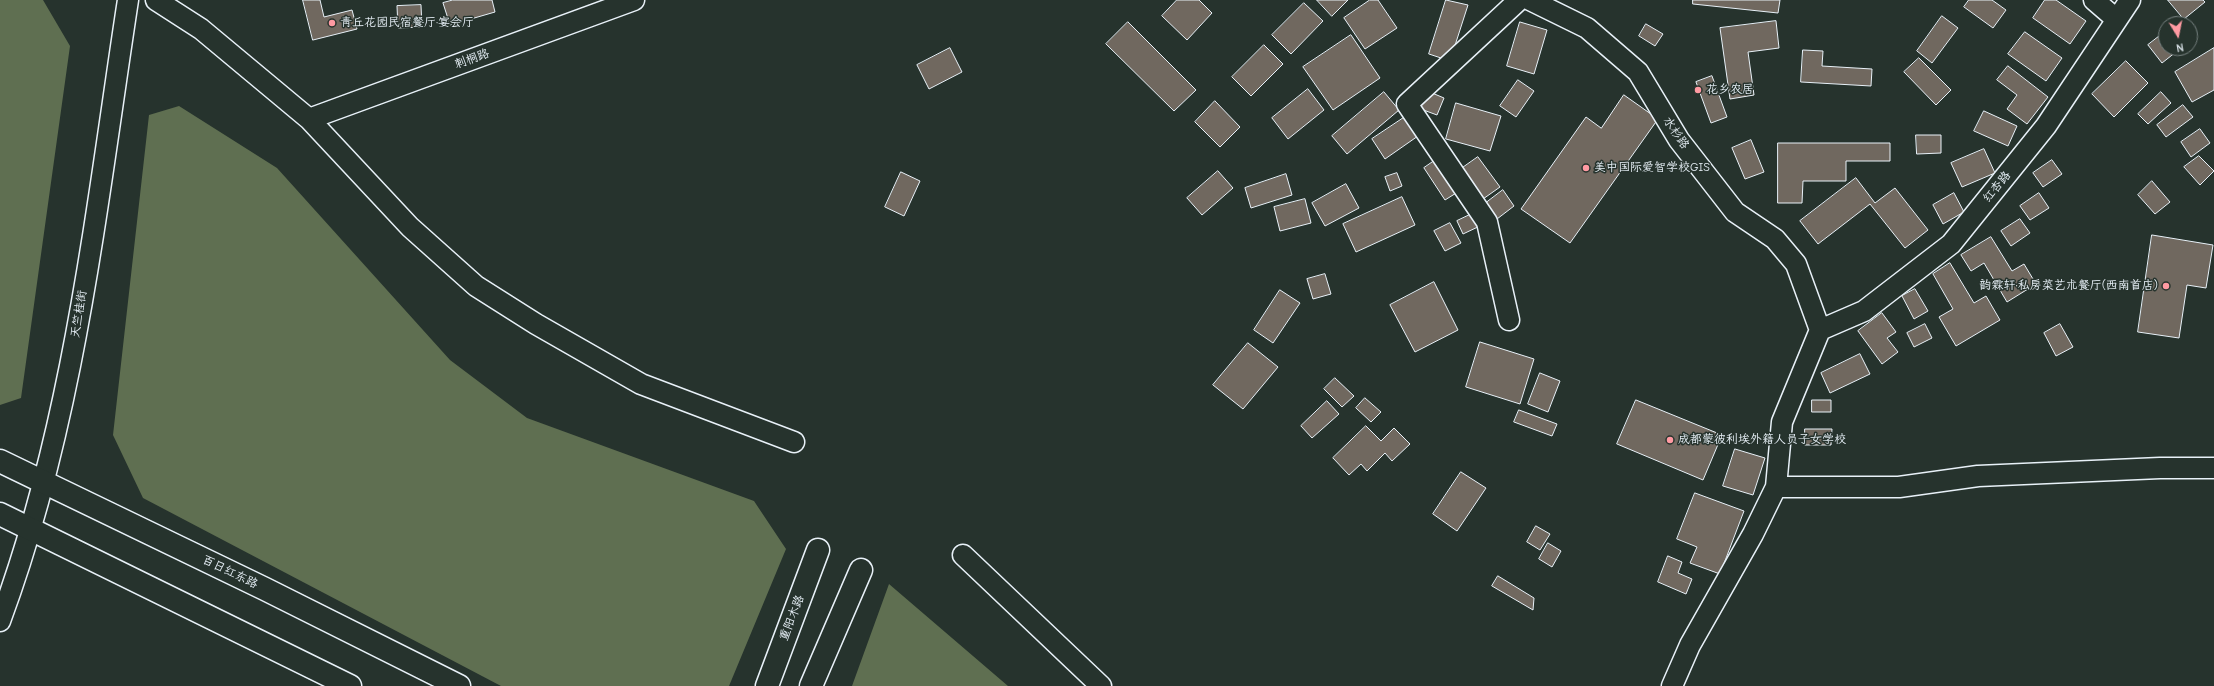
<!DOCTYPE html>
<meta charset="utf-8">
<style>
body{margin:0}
#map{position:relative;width:2214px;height:686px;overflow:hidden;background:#26332d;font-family:"Comic Neue",sans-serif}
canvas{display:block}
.north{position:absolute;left:2158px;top:16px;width:40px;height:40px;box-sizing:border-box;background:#26332d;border:1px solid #747f7e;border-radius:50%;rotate:170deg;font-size:11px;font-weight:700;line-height:16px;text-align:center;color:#e8f1f8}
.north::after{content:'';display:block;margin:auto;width:14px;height:18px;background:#ff9aa2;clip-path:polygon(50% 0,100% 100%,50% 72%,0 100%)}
</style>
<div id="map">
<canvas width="2214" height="686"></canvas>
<div class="north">N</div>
</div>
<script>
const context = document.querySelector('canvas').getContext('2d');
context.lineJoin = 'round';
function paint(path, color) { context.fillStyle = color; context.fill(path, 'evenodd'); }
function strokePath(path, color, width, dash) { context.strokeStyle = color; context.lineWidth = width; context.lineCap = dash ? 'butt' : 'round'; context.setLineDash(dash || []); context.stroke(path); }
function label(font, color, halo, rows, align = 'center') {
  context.font = font + ' "Comic Neue","LXGW WenKai TC",sans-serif'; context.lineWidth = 3; context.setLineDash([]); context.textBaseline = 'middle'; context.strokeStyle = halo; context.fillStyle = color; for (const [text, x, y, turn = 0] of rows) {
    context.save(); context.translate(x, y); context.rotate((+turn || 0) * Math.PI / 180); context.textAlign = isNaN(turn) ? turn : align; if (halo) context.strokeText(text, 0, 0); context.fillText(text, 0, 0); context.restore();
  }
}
paint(new Path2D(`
 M0 0H43L70 46 21 398 0 405Z
 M179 106 277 168 450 360 527 418 754 501 786 549 729 686H501L143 498 113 435 149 115Z
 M889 584 1008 686H852Z`), '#5f6f51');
const building = new Path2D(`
 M303 0H320L324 17 352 10 357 29 313 40Z
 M453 0H492L495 12 450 25 443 3Z
 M1177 0H1199L1212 13 1187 40 1162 16Z
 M1317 0H1348L1332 16Z
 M1370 0H1378L1397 28 1365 49 1344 18Z
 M1446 0 1468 5 1450 61 1429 54Z
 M1693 0H1780L1778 13 1693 4Z
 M1969 0H1992L2006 10 1993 28 1964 7Z
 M2045 0H2056L2086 21 2070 44 2033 18Z
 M2168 0H2203L2205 2 2184 19Z
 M1304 3 1323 21 1291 54 1272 35Z
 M421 5 422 27 398 28 397 6Z
 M1942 16 1958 28 1932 63 1917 51Z
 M1776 21 1779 48 1748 52 1754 95 1730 99 1720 28Z
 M1128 22 1196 90 1174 111 1106 44Z
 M1520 22 1547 30 1534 74 1507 66Z
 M1646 24 1663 34 1655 46 1639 36Z
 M2166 31V48H2181L2162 63 2148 45Z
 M2025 32 2062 58 2046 81 2008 54Z
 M1351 35 1380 78 1333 110 1303 67Z
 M1264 45 1283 64 1251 96 1232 77Z
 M950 48 962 72 929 89 917 65Z
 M2214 48V90L2192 102 2175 72Z
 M1803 50 1823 51 1822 66 1872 69 1871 86 1801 82Z
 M1919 58 1951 90 1936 105 1904 72Z
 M2126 61 2148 83 2114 117 2092 94Z
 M2008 66 2048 97 2027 124 2007 109 2017 95 1997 80Z
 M1712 76 1727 117 1711 123 1696 82Z
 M1518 80 1534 91 1516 117 1500 106Z
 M1308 89 1324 110 1288 139 1272 118Z
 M1425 90 1444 98 1437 115 1418 108Z
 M1384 92 1399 110 1347 154 1332 136Z
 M2161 92 2171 103 2148 124 2138 114Z
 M1624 95 1658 119 1570 243 1521 209 1586 117 1601 128Z
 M1215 101 1240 127 1220 147 1195 122Z
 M1456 103 1501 116 1490 151 1446 139Z
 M2183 105 2193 117 2166 137 2157 125Z
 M1984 111 2017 126 2008 146 1974 131Z
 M1405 117 1418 136 1385 159 1372 139Z
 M2200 129 2210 143 2191 157 2181 142Z
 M1916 135H1941V153L1917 154Z
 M1751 140 1764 172 1745 179 1732 148Z
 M1778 143H1890V161H1846V181H1803L1802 203H1778Z
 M1984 149 1995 173 1962 187 1951 163Z
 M2199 156 2214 171 2200 185 2184 167Z
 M1440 157 1461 190 1445 200 1424 168Z
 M1478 157 1500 187 1483 199 1461 169Z
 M2052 160 2062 174 2043 187 2033 173Z
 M1218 171 1233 188 1202 215 1187 198Z
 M901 172 920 181 904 216 885 207Z
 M1397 173 1402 186 1390 191 1385 177Z
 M1286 174 1292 195 1251 208 1245 188Z
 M1856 178 1875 203 1895 188 1928 230 1905 248 1870 204 1818 244 1800 221Z
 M2152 181 2170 202 2155 214 2138 195Z
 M1346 184 1359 208 1325 226 1312 203Z
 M1503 190 1514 206 1497 219 1486 203Z
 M1954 193 1964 212 1943 224 1933 205Z
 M2039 193 2049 208 2030 220 2020 206Z
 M1402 197 1415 225 1356 252 1343 224Z
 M1305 199 1311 223 1280 231 1274 207Z
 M1476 212 1482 225 1463 234 1457 221Z
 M2020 219 2030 233 2011 246 2001 231Z
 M1450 223 1461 243 1445 251 1434 231Z
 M2152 235 2213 245 2206 288 2187 285 2179 338 2138 332Z
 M1991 237 2012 271 2024 264 2036 284 2007 302 1984 263 1971 271 1961 255Z
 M1950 263 1974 303 1986 296 2000 320 1956 346 1939 317 1953 309 1933 274Z
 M1325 274 1331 294 1313 299 1307 279Z
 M1434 282 1458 330 1415 352 1390 305Z
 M1915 289 1928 311 1914 319 1902 296Z
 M1280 290 1300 303 1273 343 1254 330Z
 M1882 313 1896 332 1887 338 1898 352 1882 364 1858 331Z
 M1925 324 1932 338 1914 347 1907 333Z
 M2060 324 2073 347 2056 356 2044 333Z
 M1480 342 1534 359 1520 404 1466 387Z
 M1248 343 1278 367 1243 409 1213 385Z
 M1860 354 1870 374 1830 393 1821 373Z
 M1540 373 1560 381 1548 412 1528 404Z
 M1335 378 1354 396 1342 407 1324 389Z
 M1365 398 1381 412 1371 422 1356 408Z
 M1636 400 1722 435 1703 480 1617 444Z
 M1812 400H1831V412H1812Z
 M1327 401 1339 414 1312 438 1301 426Z
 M1519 410 1557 424 1552 436 1514 422Z
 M1366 426 1381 441 1394 428 1410 444 1392 461 1385 453 1367 471 1361 464 1349 475 1333 458Z
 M1805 429H1832L1831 445H1805Z
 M1735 449 1765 458 1753 495 1723 486Z
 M1461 472 1486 488 1457 531 1433 514Z
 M1695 493 1744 511 1720 574 1690 563 1697 547 1677 539Z
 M1536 526 1550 534 1540 550 1527 542Z
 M1548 543 1561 551 1552 567 1539 559Z
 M1668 556 1682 562 1678 573 1692 579 1686 594 1658 582Z
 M1498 576 1534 598 1533 610 1492 586Z`);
paint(building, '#70685f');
strokePath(building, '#e8f1f8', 1);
const minor = new Path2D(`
 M156 0 201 29 309 119 410 227 476 286 536 324 641 384 794 442
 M1530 0 1587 28 1638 72 1679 140 1735 212 1775 239 1796 264 1820 330
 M2094 0 2116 19
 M309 119 634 0
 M1509 320 1487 222 1407 104 1519 0
 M1820 330 1864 311 1951 244 2046 126 2130 0
 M1776 487H1899L1978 476 2160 468H2214
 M963 555 1101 686
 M0 621C74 422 96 209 128 0
 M1672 686 1690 645 1753 534 1776 487 1782 422 1820 330`);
const tertiary = new Path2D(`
 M0 461 265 589 459 686
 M0 514 350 686
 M767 686 818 550
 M811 686 861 570`);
strokePath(minor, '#e8f1f8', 23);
strokePath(tertiary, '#e8f1f8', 25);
strokePath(minor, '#26332d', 20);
strokePath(tertiary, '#26332d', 22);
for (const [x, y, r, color] of [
 [332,23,4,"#ff9aa2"],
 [1698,90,4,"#ff9aa2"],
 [1586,168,4,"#ff9aa2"],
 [2166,286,4,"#ff9aa2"],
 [1670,440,4,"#ff9aa2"]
]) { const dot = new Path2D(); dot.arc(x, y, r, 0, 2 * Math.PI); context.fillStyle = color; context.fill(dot); strokePath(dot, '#26332d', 1.5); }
label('12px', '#e8f1f8', '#26332d', [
 ["青丘花园民宿餐厅·宴会厅",340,23],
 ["花乡农居",1706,90],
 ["美中国际爱智学校GIS",1594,168],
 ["韵霖轩·私房菜艺术餐厅(西南首店)",2158,286,"right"],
 ["成都蒙彼利埃外籍人员子女学校",1678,440]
], 'left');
label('12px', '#e8f1f8', '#26332d', [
 ["刺桐路",472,59,-20],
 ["水杉路",1676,133,56],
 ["红杏路",1997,187,-51],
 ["天竺桂街",79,314,-81],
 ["百日红东路",230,572,26],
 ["重阳木路",792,618,-69]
]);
</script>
